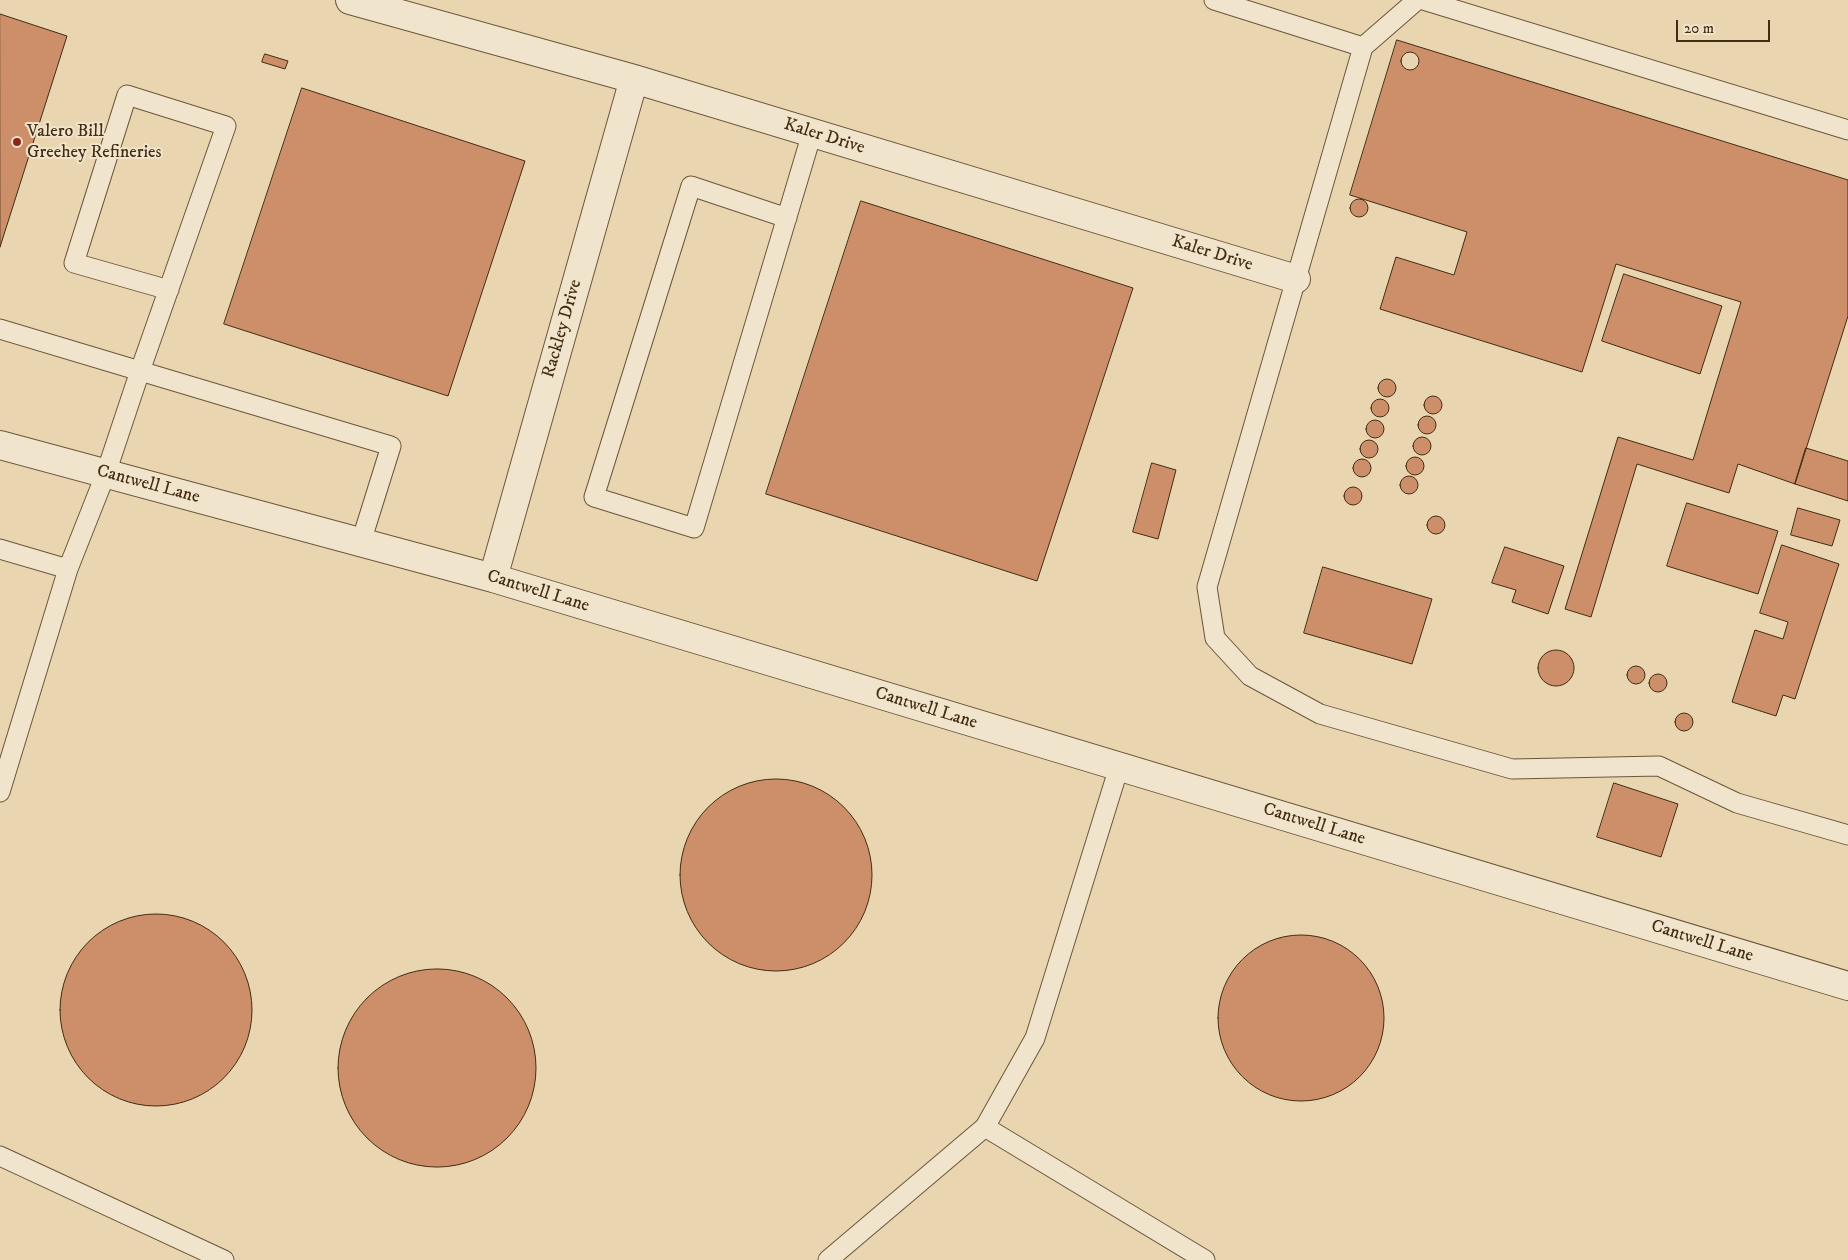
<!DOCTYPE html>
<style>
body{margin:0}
#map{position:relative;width:1848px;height:1260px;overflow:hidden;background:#e9d6b0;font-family:"IM FELL DW Pica",serif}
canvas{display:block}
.scale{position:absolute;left:1676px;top:20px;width:94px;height:22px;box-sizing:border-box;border:2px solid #422c13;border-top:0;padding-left:6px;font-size:15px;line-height:18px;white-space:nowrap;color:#422c13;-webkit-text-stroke:4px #f1e4cc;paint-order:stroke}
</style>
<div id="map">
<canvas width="1848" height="1260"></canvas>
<div class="scale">20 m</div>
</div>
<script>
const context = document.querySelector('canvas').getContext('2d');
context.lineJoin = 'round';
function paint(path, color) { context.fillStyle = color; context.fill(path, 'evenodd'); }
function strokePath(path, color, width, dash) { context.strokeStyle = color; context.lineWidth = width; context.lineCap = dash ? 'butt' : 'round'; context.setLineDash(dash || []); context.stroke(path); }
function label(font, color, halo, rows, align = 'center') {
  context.font = font + ' "IM FELL DW Pica",serif'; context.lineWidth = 4; context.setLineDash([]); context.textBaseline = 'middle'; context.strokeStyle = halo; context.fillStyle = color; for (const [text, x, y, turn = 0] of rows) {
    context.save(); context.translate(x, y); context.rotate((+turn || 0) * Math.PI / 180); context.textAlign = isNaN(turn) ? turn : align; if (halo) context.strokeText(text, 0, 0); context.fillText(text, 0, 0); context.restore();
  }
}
const building = new Path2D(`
 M0 14 67 36 0 247Z
 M1397 40 1848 180V316L1795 484 1738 464 1729 493 1637 464 1591 617 1565 609 1618 437 1693 460 1741 302 1616 264 1582 372 1380 309 1396 257 1454 275 1467 232 1350 195Z
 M1401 61a9 9 0 1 1 18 0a9 9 0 1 1-18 0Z
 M265 54 288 61 285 69 262 62Z
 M302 88 525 161 448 396 224 324Z
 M1350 208a9 9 0 1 1 18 0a9 9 0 1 1-18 0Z
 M861 201 1133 288 1037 581 766 494Z
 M1624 274 1722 306 1700 374 1602 341Z
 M1378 388a9 9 0 1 1 18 0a9 9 0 1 1-18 0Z
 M1424 405a9 9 0 1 1 18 0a9 9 0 1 1-18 0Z
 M1371 408a9 9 0 1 1 18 0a9 9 0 1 1-18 0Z
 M1418 425a9 9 0 1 1 18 0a9 9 0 1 1-18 0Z
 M1366 429a9 9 0 1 1 18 0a9 9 0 1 1-18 0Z
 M1413 446a9 9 0 1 1 18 0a9 9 0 1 1-18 0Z
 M1360 449a9 9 0 1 1 18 0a9 9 0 1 1-18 0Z
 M1806 448 1848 461V501L1795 484Z
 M1406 466a9 9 0 1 1 18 0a9 9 0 1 1-18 0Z
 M1353 468a9 9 0 1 1 18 0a9 9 0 1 1-18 0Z
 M1152 463 1176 470 1158 539 1133 532Z
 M1400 485a9 9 0 1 1 18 0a9 9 0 1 1-18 0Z
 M1344 496a9 9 0 1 1 18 0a9 9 0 1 1-18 0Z
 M1687 503 1778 531 1758 594 1667 566Z
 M1798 508 1840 520 1832 546 1791 535Z
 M1427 525a9 9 0 1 1 18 0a9 9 0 1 1-18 0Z
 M1782 545 1839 564 1795 699 1783 695 1776 716 1732 702 1755 630 1783 639 1788 622 1760 613Z
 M1505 547 1564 566 1548 614 1512 602 1516 590 1492 583Z
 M1323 567 1432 599 1412 664 1304 633Z
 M1538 668a18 18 0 1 1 36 0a18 18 0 1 1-36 0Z
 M1627 675a9 9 0 1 1 18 0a9 9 0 1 1-18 0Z
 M1649 683a9 9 0 1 1 18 0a9 9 0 1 1-18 0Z
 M1675 722a9 9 0 1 1 18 0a9 9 0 1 1-18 0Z
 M680 875a96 96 0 1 1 192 0a96 96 0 1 1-192 0Z
 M1614 783 1678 804 1661 857 1597 837Z
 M60 1010a96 96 0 1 1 192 0a96 96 0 1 1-192 0Z
 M1218 1018a83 83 0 1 1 166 0a83 83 0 1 1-166 0Z
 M338 1068a99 99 0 1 1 198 0a99 99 0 1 1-198 0Z`);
paint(building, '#cc8f69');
strokePath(building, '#422c13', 1);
const service = new Path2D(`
 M1214 0 1363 47 1207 587 1215 638 1250 676 1320 714 1512 769 1659 766 1737 803 1848 835
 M1423 0 1848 130
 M1363 47 1417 0
 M787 218 691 186 594 497 694 528 812 133
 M169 290 74 263 127 95 226 126 140 371 391 446 361 542
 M0 329 140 371 106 473 68 569 0 549
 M0 792 68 569
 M985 1127 1205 1260
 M0 1156 224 1260
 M828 1260 985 1127 1035 1038 1119 767`);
const minor = new Path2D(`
 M350 0 634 79 1296 279
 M0 445 493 578 1848 986
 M493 578 634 79`);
strokePath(service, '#6c563a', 21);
strokePath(minor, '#6c563a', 30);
strokePath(service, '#f1e4cc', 19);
strokePath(minor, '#f1e4cc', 28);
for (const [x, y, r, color] of [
 [17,142,5,"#8f2418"]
]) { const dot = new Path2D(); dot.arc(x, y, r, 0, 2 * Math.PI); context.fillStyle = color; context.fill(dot); strokePath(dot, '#f1e4cc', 2); }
label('18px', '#422c13', '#f1e4cc', [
 ["Valero Bill",27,132],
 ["Greehey Refineries",27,153]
], 'left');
label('18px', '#422c13', '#f1e4cc', [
 ["Kaler Drive",824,137,17],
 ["Kaler Drive",1212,254,17],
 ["Rackley Drive",563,329,-74],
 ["Cantwell Lane",148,485,15],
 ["Cantwell Lane",538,592,17],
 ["Cantwell Lane",926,709,17],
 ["Cantwell Lane",1314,825,17],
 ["Cantwell Lane",1702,942,17]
]);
</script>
